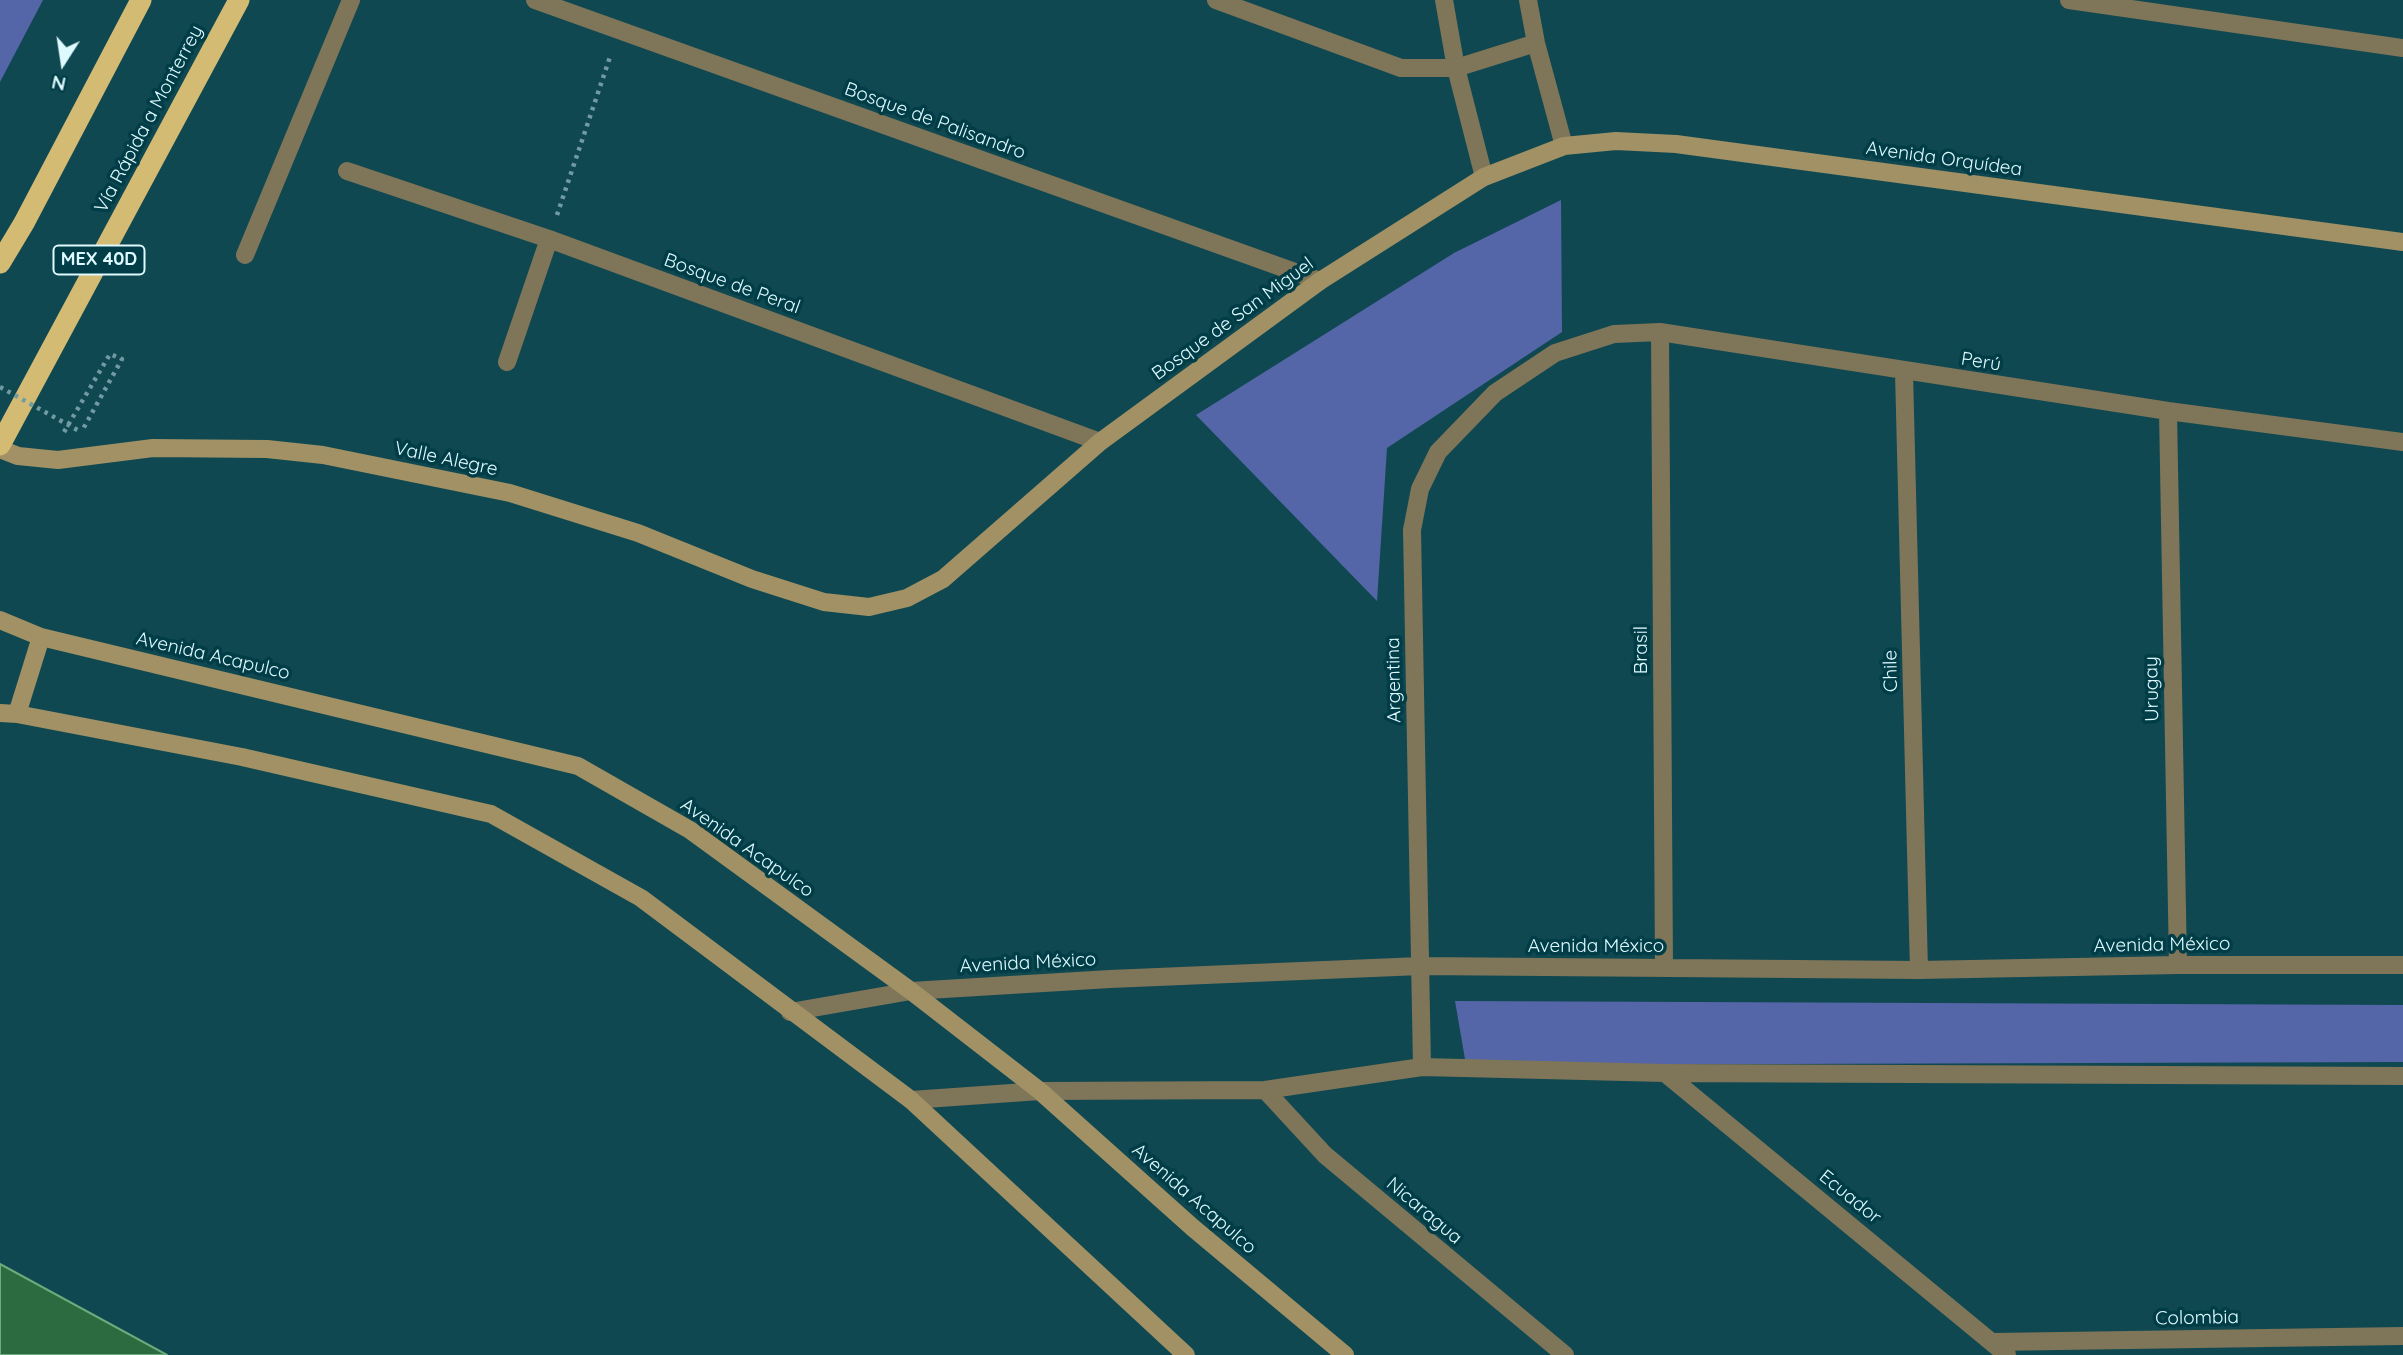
<!DOCTYPE html>
<meta charset="utf-8">
<style>
body{margin:0}
#map{position:relative;width:2403px;height:1355px;overflow:hidden;background:#104851;font-family:Quicksand,sans-serif}
canvas{display:block}
.north{position:absolute;left:28px;top:28px;width:70px;height:70px;-webkit-text-stroke:5px #003d47;paint-order:stroke;rotate:192deg;font-size:19px;font-weight:700;line-height:28px;text-align:center;color:#dffaff}
.north::after{content:'';display:block;margin:auto;width:24px;height:32px;background:#dffaff;clip-path:polygon(50% 0,100% 100%,50% 72%,0 100%)}
</style>
<div id="map">
<canvas width="2403" height="1355"></canvas>
<div class="north">N</div>
</div>
<script>
const context = document.querySelector('canvas').getContext('2d');
context.lineJoin = 'round';
function paint(path, color) { context.fillStyle = color; context.fill(path, 'evenodd'); }
function strokePath(path, color, width, dash) { context.strokeStyle = color; context.lineWidth = width; context.lineCap = dash ? 'butt' : 'round'; context.setLineDash(dash || []); context.stroke(path); }
function label(font, color, halo, rows, align = 'center') {
  context.font = font + ' Quicksand,sans-serif'; context.lineWidth = 7; context.setLineDash([]); context.textBaseline = 'middle'; context.strokeStyle = halo; context.fillStyle = color; for (const [text, x, y, turn = 0] of rows) {
    context.save(); context.translate(x, y); context.rotate((+turn || 0) * Math.PI / 180); context.textAlign = isNaN(turn) ? turn : align; if (halo) context.strokeText(text, 0, 0); context.fillText(text, 0, 0); context.restore();
  }
}
paint(new Path2D(`
 M0 0H43L0 82Z
 M1561 200 1562 332 1387 448 1377 601 1196 415 1454 253Z
 M1455 1001 2403 1005V1062L1466 1065Z`), '#5466a8');
const building = new Path2D(`
 M0 1264 167 1355H0Z`);
paint(building, '#2c6a3f');
strokePath(building, '#6cab7b', 2);
strokePath(new Path2D(`
 M557 215 611 54
 M64 432 110 354 122 359 83 429`), '#719ba2', 4.5, [3.5, 5]);
strokePath(new Path2D(`
 M535 0 1320 281
 M1216 0 1401 68H1456L1536 43
 M1444 0 1456 68 1484 177
 M1528 0 1536 43 1564 146
 M2069 0 2403 48
 M347 171 549 239 1100 442
 M245 255 351 0
 M1660 332 1664 968
 M507 362 549 239
 M1904 372 1919 970
 M2168 411 2178 965
 M790 1012 911 991 1110 979 1420 966 1919 970 2178 965H2403
 M1422 1067 1412 530 1420 489 1438 452 1495 393 1555 353 1614 334 1660 332 2168 411 2403 442
 M1665 1073 2007 1355
 M1265 1090 1325 1155 1565 1355
 M911 1100 1040 1091 1265 1090 1422 1067 1665 1073 2403 1076
 M1992 1342 2403 1336`), '#7f7558', 18);
strokePath(new Path2D(`
 M0 449 18 456 58 460 153 448 267 449 323 455 510 493 638 533 752 579 824 602 869 607 907 598 943 579 1100 442 1320 281 1484 177 1564 146 1616 141 1676 144 2403 242
 M0 620 41 637 578 766 690 830 911 991 1040 1091 1192 1227 1345 1355
 M0 713 17 714 242 757 491 814 641 898 911 1100 1186 1355
 M17 714 41 637`), '#a19164', 18);
strokePath(new Path2D(`
 M0 263 24 223 141 0
 M0 445 239 0`), '#d4bb73', 21);
strokePath(new Path2D(`
 M0 387 81 432`), '#719ba2', 4.5, [3.5, 5]);
for (const [x, y, w] of [
 [99,260,91]
]) { const box = new Path2D(); box.roundRect(x - w / 2, y - 14.5, w, 29, 5); context.fillStyle = '#003d47'; context.fill(box); strokePath(box, '#dffaff', 2); }
label('bold 18px', '#dffaff', null, [
 ["MEX 40D",99,260]
]);
label('19px', '#dffaff', '#003d47', [
 ["Vía Rápida a Monterrey",149,119,-62],
 ["Bosque de Palisandro",935,121,20],
 ["Avenida Orquídea",1944,159,8],
 ["Bosque de Peral",732,284,20],
 ["Bosque de San Miguel",1233,319,-36],
 ["Perú",1981,362,9],
 ["Valle Alegre",446,459,12],
 ["Brasil",1641,650,-90],
 ["Avenida Acapulco",213,656,13],
 ["Chile",1891,671,-91],
 ["Argentina",1394,680,-91],
 ["Urugay",2152,689,-91],
 ["Avenida Acapulco",747,848,35],
 ["Avenida México",2162,945,-1],
 ["Avenida México",1596,946],
 ["Avenida México",1028,963,-3],
 ["Ecuador",1850,1197,39],
 ["Avenida Acapulco",1194,1199,41],
 ["Nicaragua",1424,1211,40],
 ["Colombia",2197,1318,-1]
]);
</script>
